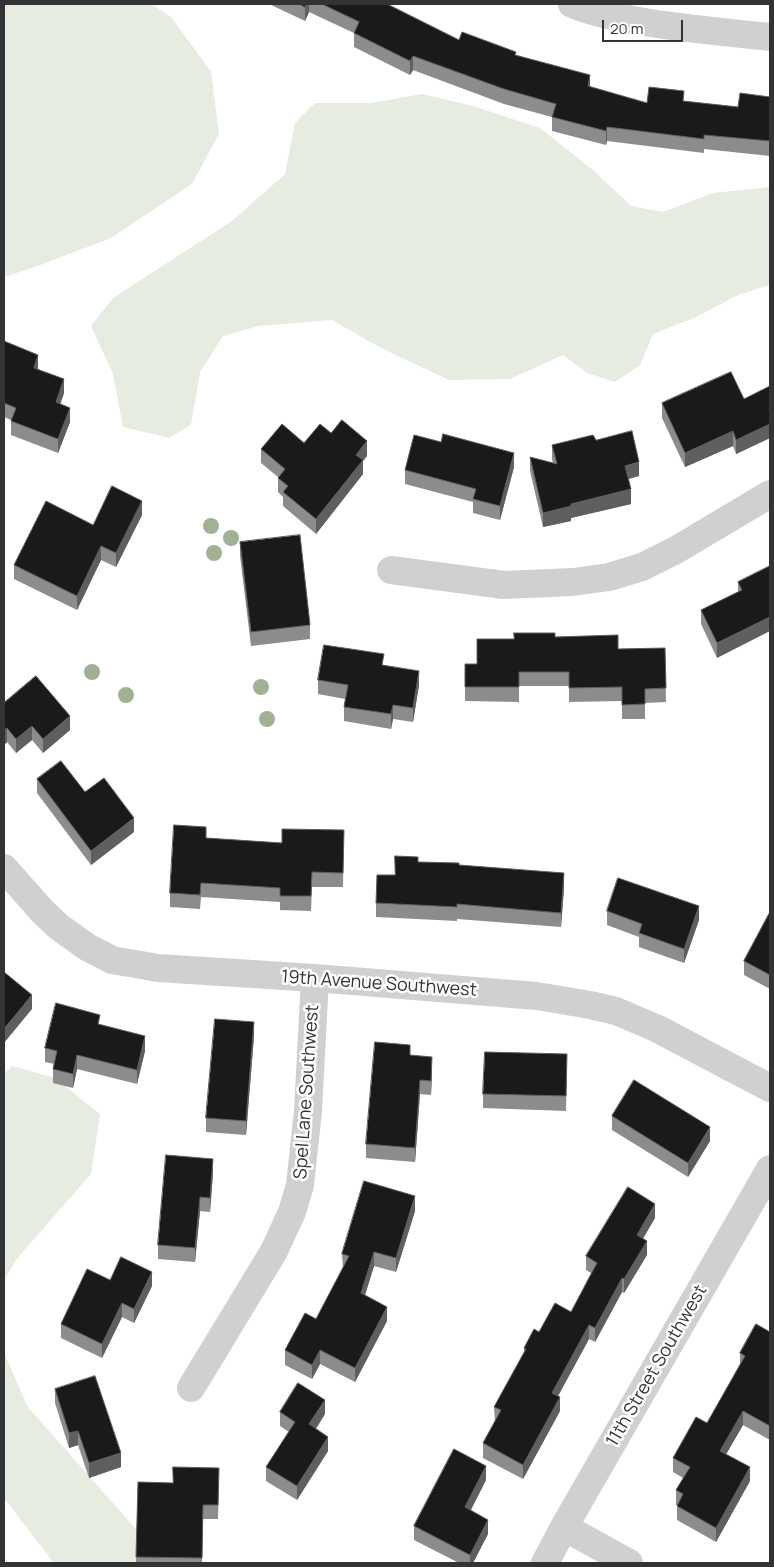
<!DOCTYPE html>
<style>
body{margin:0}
#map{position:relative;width:774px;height:1567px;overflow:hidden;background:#fff;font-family:Manrope,sans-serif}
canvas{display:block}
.frame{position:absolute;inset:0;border:5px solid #333;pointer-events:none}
.scale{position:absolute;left:602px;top:20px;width:81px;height:22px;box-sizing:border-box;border:2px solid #333;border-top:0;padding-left:6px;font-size:15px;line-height:18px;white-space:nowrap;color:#333;-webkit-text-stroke:4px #fff;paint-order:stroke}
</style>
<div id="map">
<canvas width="774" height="1567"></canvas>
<div class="frame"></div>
<div class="scale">20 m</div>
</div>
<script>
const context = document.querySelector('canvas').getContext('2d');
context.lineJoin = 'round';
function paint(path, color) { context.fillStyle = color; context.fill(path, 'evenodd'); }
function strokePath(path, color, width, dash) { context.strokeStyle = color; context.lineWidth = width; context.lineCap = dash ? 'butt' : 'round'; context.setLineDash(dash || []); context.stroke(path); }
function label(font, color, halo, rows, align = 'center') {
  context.font = font + ' Manrope,sans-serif'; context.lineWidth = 5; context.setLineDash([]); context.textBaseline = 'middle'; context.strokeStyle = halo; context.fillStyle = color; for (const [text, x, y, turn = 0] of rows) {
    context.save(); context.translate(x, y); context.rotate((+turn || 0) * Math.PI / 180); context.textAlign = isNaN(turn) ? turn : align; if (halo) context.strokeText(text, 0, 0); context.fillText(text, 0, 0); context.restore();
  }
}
paint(new Path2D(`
 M4 4H152L172 18 211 72 219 134 192 184 111 238 35 267 4 277Z
 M422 94 473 106 540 128 593 170 631 206 663 212 713 193 770 187V285L738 295 696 317 653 334 640 365 615 382 587 373 563 355 510 379 449 380 381 348 332 320 259 326 223 336 200 372 191 425 169 438 123 427 113 374 91 326 113 298 232 221 285 174 295 123 315 103H370Z
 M12 1066 55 1078 100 1114 91 1174 15 1261 4 1281V1074Z
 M4 1352 27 1406 166 1563H54L4 1498Z`), '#e6ecdf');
strokePath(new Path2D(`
 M391 570 504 585 573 582 609 577 642 567 676 550 770 494
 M4 868 42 911 59 927 87 947 112 960 158 968 315 978 537 996 590 1005 616 1011 658 1029 770 1088
 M191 1388 274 1251 292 1212 300 1185 308 1111 315 978
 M564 1527 629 1563
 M545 1563 564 1527 770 1169`), '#d0d0d0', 28);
strokePath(new Path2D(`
 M572 4C593 13 616 17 639 21 683 29 726 32 770 37`), '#d0d0d0', 28);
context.fillStyle = '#a2b095';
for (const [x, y] of [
 [211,526],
 [231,538],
 [214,553],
 [92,672],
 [261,687],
 [126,695],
 [267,719]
]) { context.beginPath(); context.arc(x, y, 8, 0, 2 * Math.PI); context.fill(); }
paint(new Path2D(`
 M269 4H387L459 40 516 55 590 87 647 103 684 101 738 107 770 97V156L704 149V153L607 141 606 145 552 131V117L504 104 413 70 410 75 354 47V33L309 12 305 21Z
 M4 341 38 369 64 393 60 404 70 422 58 453 11 435V420L4 417Z
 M770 386V438L736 454 733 446 685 467 662 418V403L744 399Z
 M331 433 367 456 363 461V474L316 534 283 506V497L278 492V477L261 463V449L304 443Z
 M596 440 639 476 628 479 631 504 571 518V521L543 527 530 471V457L553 463 552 459V445Z
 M514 467 500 520 473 513V502L405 484V470Z
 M142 515 116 567 101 560 77 610 14 579V565L93 525Z
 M240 542 310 625V639L251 646 240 556Z
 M770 566 717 658 701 624V610L738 592V582Z
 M555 637 618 649 665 648 666 702 645 703V719H622V701L569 702V686H519V702L465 701V664H477L514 639Z
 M384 665 419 685 413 722 393 719 391 729 344 721V707L345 699 318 694V680Z
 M4 703 70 730 43 753 32 740 16 753 7 742 4 745Z
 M37 779 85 792 134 832 91 865 37 793Z
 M344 830 343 887H312L311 911 280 910V902L201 897 200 909 170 907V893L206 838 282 843Z
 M418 862 459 865 564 888 561 927 457 919V921L376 917V903L395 875Z
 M607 911 699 920 684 963 639 947V937L607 925Z
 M770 912V989L744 975V961Z
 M100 1025 145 1051 137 1084 77 1069 73 1088 53 1083V1069L54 1064 45 1062V1048Z
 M254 1036 246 1135 206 1132V1118Z
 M410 1055 432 1071 431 1095 420 1094 415 1162 366 1158V1144Z
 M567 1068 566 1111 483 1108V1094Z
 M612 1116 710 1141 688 1177 612 1130Z
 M213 1173 210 1212 200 1211 195 1262 158 1259V1245Z
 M415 1211 396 1272 374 1266 365 1295 387 1321 355 1382 320 1364 312 1379 285 1365V1350L316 1319 343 1268 342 1254Z
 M655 1218 643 1238 647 1255 624 1293 622 1292 595 1342 589 1339 558 1396 560 1411 523 1479 483 1458V1443L495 1422 494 1407 524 1352V1348L539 1332 571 1312 591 1273 586 1270V1256Z
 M110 1280 152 1286 134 1323 122 1317 102 1358 61 1338V1324Z
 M770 1332V1440L743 1425 726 1454 750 1481 716 1542 677 1520V1505H676V1490L683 1478 673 1472V1458L707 1423 740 1364V1353Z
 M55 1389 121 1467 89 1478 78 1445 69 1448 55 1403Z
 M280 1412 325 1414 316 1429 328 1451 297 1500 266 1481V1467L289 1432 280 1426Z
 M486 1480 471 1510 488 1534 473 1563H459L414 1540V1526Z
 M138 1482 173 1483 219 1482 218 1519H203L202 1563H136Z`), '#8c8c8c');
paint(new Path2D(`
 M306 4H309V12L305 21V7Z
 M413 56V70L410 75V61Z
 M590 75V89L588 86Z
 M607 127V141L606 145V131Z
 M38 355V369L34 382V368Z
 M64 379V393L56 417V402Z
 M70 408V422L58 453V439Z
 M770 424V438L736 454V440Z
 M733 431V446L685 467V453Z
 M367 441V456L363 461V474L316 534V519L356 455Z
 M514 453V467L500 520V506Z
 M639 462V476L625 480V466Z
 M631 489V504L571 518V521L543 527V513L571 504Z
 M142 501V515L116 567V553Z
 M101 546V560L77 610V596Z
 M770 617V631L717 658V643Z
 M419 671V685L413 722V708Z
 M393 705V719L391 729V714Z
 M70 716V730L43 753V739Z
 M32 726V740L16 753V739Z
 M7 728V742L4 745V730Z
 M134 818V832L91 865V851Z
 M564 873V888L561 927V913Z
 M699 906V920L684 963V949Z
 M32 995V1009L4 1043V1029Z
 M254 1022V1036L246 1135V1121Z
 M145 1036V1051L137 1084V1070Z
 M77 1055V1069L73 1088V1074Z
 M432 1057V1071L431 1095V1081Z
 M420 1080V1094L415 1162V1148Z
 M710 1127V1141L688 1177V1163Z
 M213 1159V1173L210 1212V1198Z
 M415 1196V1211L396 1272V1258Z
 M200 1197V1211L195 1262V1248Z
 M655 1204V1218L637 1249V1235Z
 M647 1241V1255L624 1293V1279Z
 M374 1252V1266L361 1308V1293Z
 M152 1272V1286L134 1323V1309Z
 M622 1278V1292L595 1342V1328Z
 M122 1303V1317L102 1358V1344Z
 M387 1307V1321L355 1382V1368Z
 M589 1325V1339L552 1407V1393Z
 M320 1350V1364L312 1379V1365Z
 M560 1397V1411L523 1479V1465Z
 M325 1400V1414L309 1439V1424Z
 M743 1411V1425L720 1465V1451Z
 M78 1431V1445L69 1448V1433Z
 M328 1437V1451L297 1500V1486Z
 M121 1453V1467L89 1478V1463Z
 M486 1466V1480L465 1521V1507Z
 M750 1467V1481L716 1542V1528Z
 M488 1520V1534L473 1563H470V1555Z`), '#5f5f5f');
const building = new Path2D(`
 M299 4H306L305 7Z
 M322 4H387L459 40 462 32 516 52 515 55 590 75 588 86 647 103 649 87 684 91 683 101 738 107 740 93 770 97V141L704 135V139L607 127 606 131 552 117 556 104 504 89 413 56 410 61 354 33 359 22Z
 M4 341 38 355 34 368 64 379 56 402 70 408 58 439 11 421 16 408 4 403Z
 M731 372 744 399 770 386V408H769L770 412V424L736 440 733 431 685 453 662 403Z
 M342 420 367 441 356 455 363 460 316 519 283 492 288 486 278 478 285 469 261 449 282 424 304 443 320 424 331 433Z
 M632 431 639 462 625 466 631 489 571 504V506L543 513 530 457 557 464 552 445 593 435 596 440Z
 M443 434 514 453 500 506 473 499 476 489 405 470 414 435 441 442Z
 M112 486 142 501 116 553 101 546 77 596 14 565 46 501 93 525Z
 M300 535 310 625 251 632 240 542Z
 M770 566V617L717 643 701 610 742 590 738 582Z
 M514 633H555V637L618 635V649L665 648 666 688 645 689V704L622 705V687L569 688V672H519V687H465V664H477V639H514Z
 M324 645 384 654 382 665 419 671 413 708 393 705 391 714 344 707 348 685 318 680Z
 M36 676 70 716 43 739 32 726 16 739 7 728 4 730V703Z
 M61 761 85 792 104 778 134 818 91 851 37 779Z
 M174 825 206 827V838L282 843V829L344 830 343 873 312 872 311 896H280V888L201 883 200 895 170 893Z
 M395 856 418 857V862L459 863V865L564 873 561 913 457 904V907L376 903 377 875H395Z
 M618 878 699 906 684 949 639 933 642 924 607 911Z
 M770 912V975L744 961Z
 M4 972 32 995 4 1029Z
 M56 1003 100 1015 98 1024 145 1036 137 1070 77 1055 73 1074 53 1069 57 1051 45 1048Z
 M215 1019 254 1022 246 1121 206 1118Z
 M375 1042 410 1045V1055L432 1057 431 1081 420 1080 415 1148 366 1144Z
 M485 1052 567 1054 566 1096 483 1094Z
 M634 1080 710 1127 688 1163 612 1116Z
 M166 1155 213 1159 210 1198 200 1197 195 1248 158 1245Z
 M364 1181 415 1196 396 1258 374 1252 361 1293 387 1307 355 1368 320 1350 312 1365 285 1350 305 1313 316 1319 349 1256 342 1254Z
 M628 1187 655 1204 637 1235 647 1241 624 1279 622 1278 595 1328 589 1325 552 1393 560 1397 523 1465 483 1443 501 1410 494 1407 526 1349 524 1348 534 1329 539 1332 555 1303 571 1312 597 1263 586 1256Z
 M121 1257 152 1272 134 1309 122 1303 102 1344 61 1324 87 1269 110 1280Z
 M756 1324 770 1332V1426L743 1411 720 1451 750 1467 716 1528 677 1506 683 1494 676 1490 690 1467 673 1458 696 1417 707 1423 745 1356 740 1353Z
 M95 1376 121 1453 89 1463 78 1431 69 1433 55 1389Z
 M298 1383 325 1400 309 1424 328 1437 297 1486 266 1467 295 1422 280 1412Z
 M454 1449 486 1466 465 1507 488 1520 470 1555 414 1526Z
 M173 1467 219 1468 218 1505H203L202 1558 136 1557 138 1482 173 1483Z`);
paint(building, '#1a1a1a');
strokePath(building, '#5f5f5f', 1);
label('18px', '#333', '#fff', [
 ["19th Avenue Southwest",379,984,4],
 ["Spel Lane Southwest",307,1092,-86],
 ["11th Street Southwest",657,1366,-60]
]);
</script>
